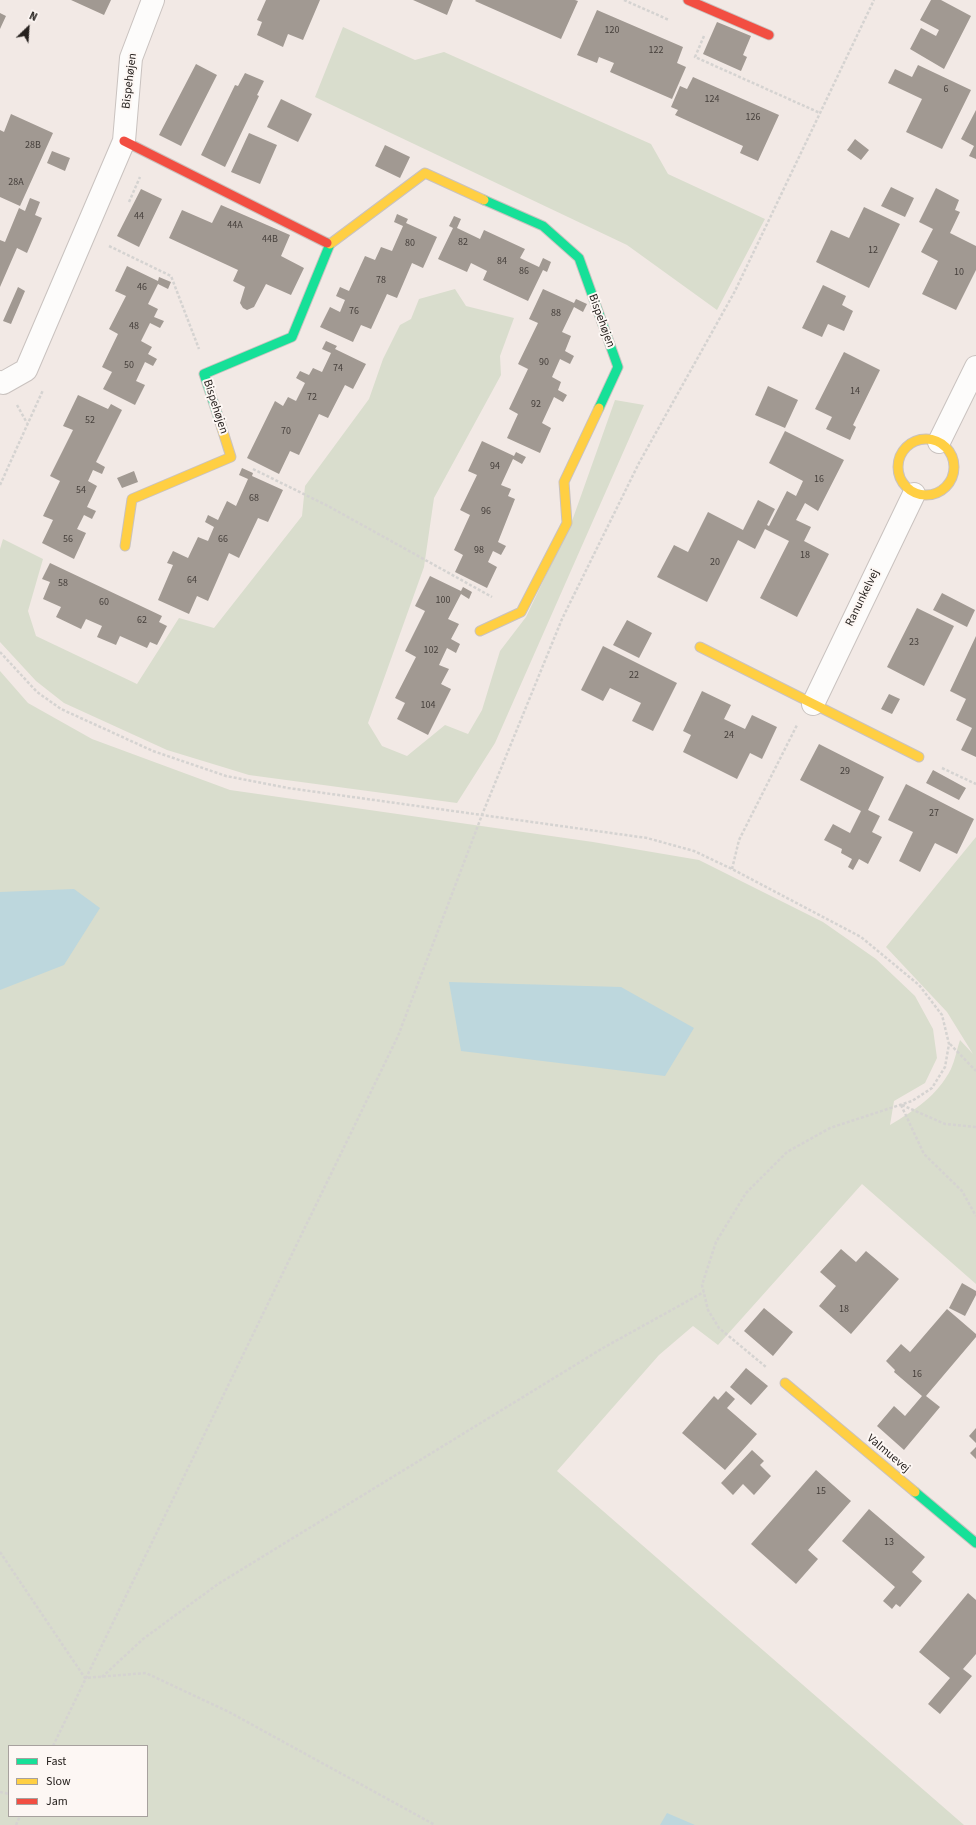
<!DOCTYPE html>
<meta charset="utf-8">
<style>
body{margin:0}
#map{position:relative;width:976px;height:1825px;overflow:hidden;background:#f2e9e5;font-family:"Source Sans 3",sans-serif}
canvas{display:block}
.legend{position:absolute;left:8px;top:1745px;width:140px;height:72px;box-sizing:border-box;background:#fdf7f4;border:1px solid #a7a19e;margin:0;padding:5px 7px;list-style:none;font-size:12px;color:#26211e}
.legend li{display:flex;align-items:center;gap:8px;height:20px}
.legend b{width:20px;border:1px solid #a7a19e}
.north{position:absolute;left:8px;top:8px;width:40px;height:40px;-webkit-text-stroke:3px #fdf7f4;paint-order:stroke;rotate:25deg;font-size:11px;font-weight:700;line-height:16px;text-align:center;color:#26211e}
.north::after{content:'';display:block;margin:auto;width:14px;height:18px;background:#26211e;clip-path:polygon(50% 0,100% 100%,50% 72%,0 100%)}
</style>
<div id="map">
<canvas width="976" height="1825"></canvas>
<ul class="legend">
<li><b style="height:5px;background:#16e098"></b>Fast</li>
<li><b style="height:5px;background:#ffcf43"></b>Slow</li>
<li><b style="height:5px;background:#f24e42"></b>Jam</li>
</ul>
<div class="north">N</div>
</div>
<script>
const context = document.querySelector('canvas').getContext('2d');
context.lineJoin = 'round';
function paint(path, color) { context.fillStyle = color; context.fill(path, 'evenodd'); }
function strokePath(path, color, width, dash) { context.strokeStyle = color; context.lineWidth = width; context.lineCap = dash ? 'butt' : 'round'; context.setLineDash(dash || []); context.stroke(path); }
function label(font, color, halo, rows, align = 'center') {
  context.font = font + ' "Source Sans 3",sans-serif'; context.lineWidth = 4; context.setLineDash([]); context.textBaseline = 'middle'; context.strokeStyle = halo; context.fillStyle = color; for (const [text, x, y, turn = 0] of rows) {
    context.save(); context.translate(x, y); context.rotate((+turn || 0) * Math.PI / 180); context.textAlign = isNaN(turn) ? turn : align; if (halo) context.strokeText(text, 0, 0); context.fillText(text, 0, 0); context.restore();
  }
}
paint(new Path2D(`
 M343 27 415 60 444 52 651 144 668 174 765 219 717 310 627 245 315 97Z
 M455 289 466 306 514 318 500 356 501 375 434 498 424 567 368 723 382 746 407 756 445 725 468 734 482 710 500 651 526 617 572 521 615 400 644 405 495 743 457 803 249 775 167 750 64 703 36 681 0 642V549L3 539 43 559 28 611 36 636 137 684 179 618 214 628 302 516 305 486 369 399 383 359 400 325 411 319 419 299Z
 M0 671 28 703 92 739 230 790 593 842 699 860 823 922 876 959 915 996 933 1029 937 1058 925 1083 894 1101 890 1125C915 1110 937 1096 951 1069 955 1060 957 1049 960 1040L973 1054 947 1012 886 947 976 837V1284L862 1184 718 1345 693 1326 659 1355 557 1471 964 1825H0ZM9 1746H147V1816H9Z`), '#d9ddcd');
paint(new Path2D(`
 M74 889 100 908 64 965 0 990V892Z
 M449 982 621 987 694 1028 665 1076 461 1051Z
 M667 1813 695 1825H660Z`), '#bdd7dd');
paint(new Path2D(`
 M71 0H111L104 15Z
 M266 0H320L303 40 288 34 283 47 257 35 262 22 257 20Z
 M413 0H453L447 15Z
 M476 0H575L578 1 561 39 475 1Z
 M931 0H941L971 16 944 69 910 49 921 28 936 36 939 30 920 20Z
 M597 10 683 47 677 63 686 67 672 99 610 72 614 63 599 57 597 63 577 55Z
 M0 13 6 16 0 29Z
 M717 22 751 36 743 55 747 57 741 71 703 54Z
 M196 64 217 75 181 146 159 135Z
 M918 65 971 90 942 149 906 132 922 99 888 83 895 69 912 77Z
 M245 73 264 81 257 95 259 96 225 167 201 155 235 85 238 86Z
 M693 77 779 115 758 161 740 153 743 146 675 115 678 110 671 107 680 86 687 89Z
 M281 99 312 114 298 142 267 127Z
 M976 110V159L969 156 974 146 961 139Z
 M11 114 53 133 20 206 0 197V130L4 132Z
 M249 133 277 145 260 184 231 172Z
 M855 139 869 150 861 160 847 150Z
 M385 145 410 157 400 178 375 166Z
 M52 151 70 158 65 171 47 163Z
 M891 187 914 198 905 217 881 206Z
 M936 188 959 200 955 210 960 212 950 233 976 246V270L956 310 922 294 938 261 921 252 933 229 919 222Z
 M141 189 162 199 139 247 117 236Z
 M30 198 40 202 35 215 42 218 27 253 17 248 0 287V240L5 242 19 208 25 211Z
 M221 205 290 235 281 256 304 268 291 295 266 284 254 307 247 310 243 308 240 303 245 287 233 281 238 270 169 238 182 210 212 223Z
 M864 207 900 224 869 288 816 262 831 230 849 238Z
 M397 214 408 219 406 223 437 237 423 268 412 263 397 298 387 294 371 329 361 325 353 342 320 327 330 307 340 312 345 300 336 296 340 287 349 291 365 256 375 260 381 247 392 251 403 226 394 222Z
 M454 216 461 219 457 228 480 239 484 230 525 249 520 258 539 267 543 258 551 262 547 272 543 270 528 301 483 280 487 271 471 263 467 272 438 259 453 228 449 226Z
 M127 266 158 281 159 277 171 282 168 289 158 284 148 304 158 309 154 317 164 321 160 328 150 323 141 341 152 347 148 354 157 359 153 366 145 362 136 381 145 385 135 405 103 389 112 372 102 367 118 334 109 329 126 296 115 291Z
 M823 285 846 296 842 305 853 311 844 331 828 324 822 337 802 328Z
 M18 287 25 291 11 324 3 321Z
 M543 289 574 303 576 299 587 304 583 312 574 307 562 332 571 336 565 351 574 356 570 364 560 359 552 377 561 382 558 390 567 395 563 402 554 397 542 423 551 428 540 453 507 438 518 414 509 409 528 369 518 364 538 323 529 319Z
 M326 341 337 346 335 349 366 364 353 389 345 385 328 418 319 414 299 455 290 451 279 474 247 458 275 401 283 406 288 397 296 401 305 383 296 378 300 371 309 375 313 368 322 372 331 353 322 349Z
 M844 352 880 370 853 425 856 427 850 440 826 429 832 417 815 409Z
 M768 386 798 400 785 428 755 415Z
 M78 395 108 409 111 404 122 410 96 462 105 467 102 474 93 470 88 481 97 486 87 507 96 511 92 519 84 515 77 529 86 533 74 559 42 543 53 520 43 516 60 481 50 476 73 430 63 426Z
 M785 431 844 460 818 511 805 503 796 520 811 527 804 541 829 554 797 617 760 598 789 541 765 529 755 549 738 540 707 602 657 577 674 545 688 552 708 512 743 530 758 500 775 509 767 525 769 526 787 491 796 496 803 481 769 463Z
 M482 441 514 456 516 452 526 457 522 464 513 459 501 485 511 489 508 496 515 499 498 542 506 546 501 555 493 551 488 562 497 567 487 588 455 572 463 555 454 550 470 515 460 510 477 475 468 471Z
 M242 468 253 473 252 476 283 490 268 522 258 518 239 558 229 553 208 601 197 596 189 614 158 600 173 565 167 563 173 551 188 558 198 537 208 541 214 527 205 522 208 515 218 520 227 501 236 506 248 479 239 475Z
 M134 471 138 482 122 488 117 478Z
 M50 563 162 616 159 622 167 626 157 645 150 642 147 648 120 636 116 645 97 637 102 626 86 619 81 629 56 617 61 607 43 599 50 582 42 579Z
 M430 576 461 591 463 587 472 592 469 599 461 594 448 619 459 624 451 639 460 644 456 653 447 648 439 665 449 669 441 684 451 689 428 735 397 719 405 703 395 698 416 657 405 651 425 611 415 606Z
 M942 593 975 610 967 627 933 610Z
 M917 608 954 626 924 686 887 667Z
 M627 620 652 633 639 658 613 645Z
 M976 636V757L961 750 972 728 956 720 966 699 950 691Z
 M603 646 677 683 653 731 632 721 641 703 610 688 603 701 581 690Z
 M702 691 731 705 724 719 745 729 752 715 777 727 762 759 750 753 737 779 683 752 691 735 683 731Z
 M889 694 900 699 892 714 881 709Z
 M819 744 884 777 868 810 880 816 872 832 882 837 868 864 859 859 853 870 848 867 852 859 841 853 842 849 824 840 833 824 850 833 861 811 800 780Z
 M933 770 966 788 959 800 926 783Z
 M906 784 974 819 957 854 935 843 920 872 899 861 913 832 888 820Z
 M841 1249 856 1262 866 1251 899 1279 851 1334 819 1306 836 1286 820 1272Z
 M962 1283 976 1291V1295L965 1316 949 1308Z
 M764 1308 793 1332 773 1356 744 1331Z
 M947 1309 976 1334V1337L926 1396 940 1407 904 1450 877 1426 894 1406 905 1416 922 1396 894 1372 895 1370 886 1361 901 1344 910 1352Z
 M746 1368 768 1386 751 1405 730 1387Z
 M726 1391 735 1399 727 1408 757 1434 725 1470 682 1433 714 1396 718 1400Z
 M976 1428V1443L969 1436Z
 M976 1447V1459L970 1453Z
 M752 1450 764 1461 760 1465 771 1476 754 1495 743 1484 733 1495 721 1483Z
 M816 1470 851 1501 808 1550 818 1559 796 1584 751 1544Z
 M869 1509 925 1557 912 1572 922 1581 900 1607 896 1604 892 1609 883 1601 895 1587 842 1541Z
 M968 1593 976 1600V1654L963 1669 972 1676 940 1714 928 1704 950 1678 919 1652Z`), '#a19992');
const street = new Path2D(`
 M0 382 3 383 26 370 124 141 131 58 153 0
 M939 442 976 367
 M813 704 914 494`);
const fast = new Path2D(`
 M484 200 543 226 579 258 618 367 599 408
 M219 419 204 374 292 337 330 244 327 243
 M915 1492 976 1543`);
const slow = new Path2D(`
 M330 244 425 173 484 200
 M898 467a28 28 0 1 1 56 0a28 28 0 1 1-56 0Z
 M125 546 132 499 231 457 219 419
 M480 631 521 612 567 523 564 482 599 408
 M700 647 919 757
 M785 1383 915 1492`);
const jam = new Path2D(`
 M688 0 769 35
 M124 141 327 243`);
strokePath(street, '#c9c2bf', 24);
strokePath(fast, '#c9c2bf', 11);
strokePath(slow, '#c9c2bf', 11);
strokePath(jam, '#c9c2bf', 11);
strokePath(new Path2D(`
 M624 0 669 20
 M704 36 695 57 820 113
 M129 202 140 177
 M109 246 171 276 199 349
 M17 405 27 423
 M253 469 328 506 492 597
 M0 485 43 390
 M0 652 37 692 61 709 153 751 226 776 288 788 647 838 694 851 732 869 861 937 919 985 942 1015 949 1044 945 1067 932 1088 912 1101 830 1128 787 1152 746 1193 716 1242 702 1285 708 1310 719 1328 766 1367
 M942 768 976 784
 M732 869 739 840 797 725
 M950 1044 976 1071
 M901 1105 924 1154 962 1191 976 1216
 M902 1105 945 1124 976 1127
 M0 1552 85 1678 146 1673 229 1712 435 1825
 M102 1677 143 1639 218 1584 603 1348 704 1292
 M53 1746 398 1036 482 815 562 619 639 463 735 291 874 0
 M0 1792 9 1794
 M16 1825 20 1816`), '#d5d3d1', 2.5, [3, 2]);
strokePath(street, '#fdfcfb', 22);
strokePath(fast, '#16e098', 9);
strokePath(slow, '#ffcf43', 9);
strokePath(jam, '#f24e42', 9);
label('10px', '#453f3b', null, [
 ["120",612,31],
 ["122",656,51],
 ["6",946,90],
 ["124",712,100],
 ["126",753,118],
 ["28B",33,146],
 ["28A",16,183],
 ["44",139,217],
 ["44A",235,226],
 ["44B",270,240],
 ["82",463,243],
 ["80",410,244],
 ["12",873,251],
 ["84",502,262],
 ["86",524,272],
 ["10",959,273],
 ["78",381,281],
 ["46",142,288],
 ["76",354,312],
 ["88",556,314],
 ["48",134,327],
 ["90",544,363],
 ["50",129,366],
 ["74",338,369],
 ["14",855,392],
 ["72",312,398],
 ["92",536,405],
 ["52",90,421],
 ["70",286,432],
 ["94",495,467],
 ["16",819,480],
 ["54",81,491],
 ["68",254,499],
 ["96",486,512],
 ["56",68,540],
 ["66",223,540],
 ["98",479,551],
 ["18",805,556],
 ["20",715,563],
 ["64",192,581],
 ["58",63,584],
 ["100",443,601],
 ["60",104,603],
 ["62",142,621],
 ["23",914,643],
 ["102",431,651],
 ["22",634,676],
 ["104",428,706],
 ["24",729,736],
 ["29",845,772],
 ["27",934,814],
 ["18",844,1310],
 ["16",917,1375],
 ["15",821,1492],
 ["13",889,1543]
]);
label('12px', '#26211e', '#fdf7f4', [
 ["Bispehøjen",130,81,-83],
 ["Bispehøjen",601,321,70],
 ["Bispehøjen",215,407,72],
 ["Ranunkelvej",863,598,-64],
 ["Valmuevej",888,1454,40]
]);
</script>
